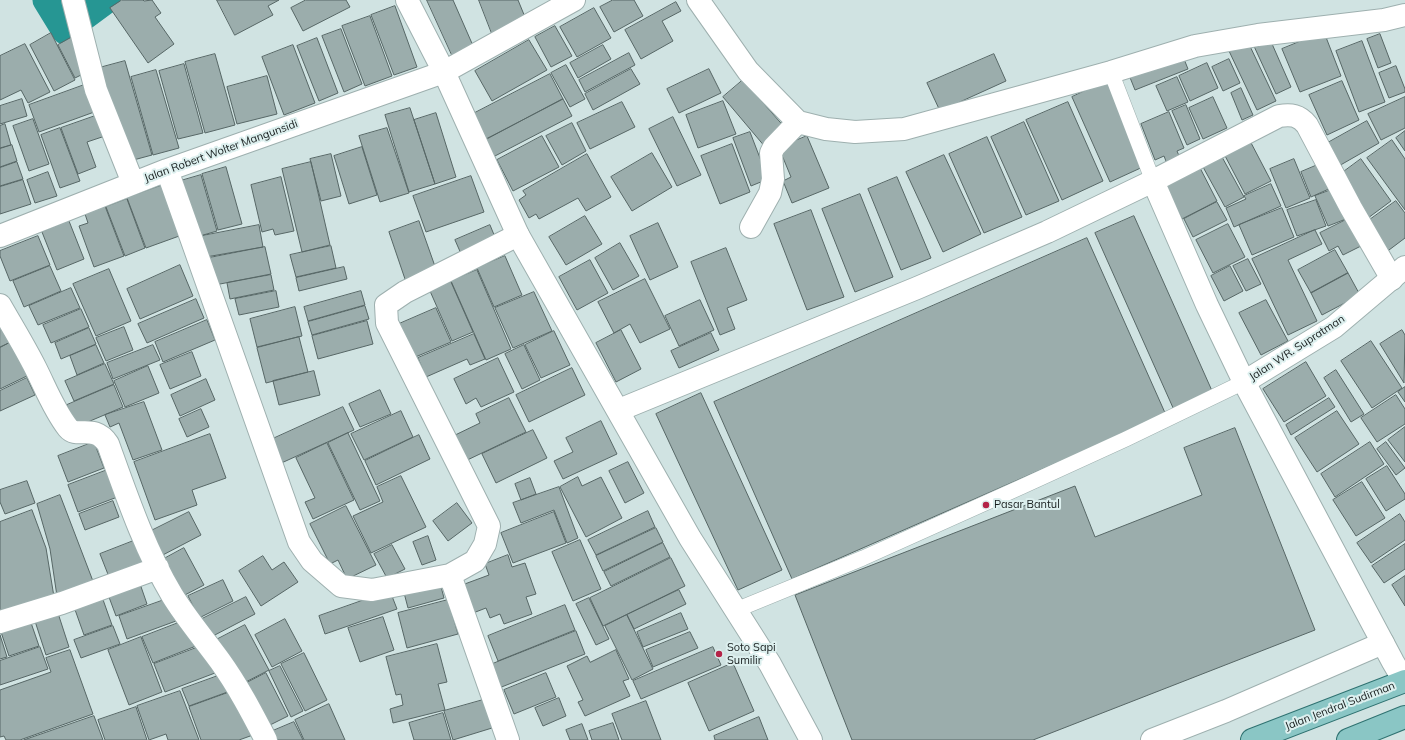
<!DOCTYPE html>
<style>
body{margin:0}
canvas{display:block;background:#d0e3e2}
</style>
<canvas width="1405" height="740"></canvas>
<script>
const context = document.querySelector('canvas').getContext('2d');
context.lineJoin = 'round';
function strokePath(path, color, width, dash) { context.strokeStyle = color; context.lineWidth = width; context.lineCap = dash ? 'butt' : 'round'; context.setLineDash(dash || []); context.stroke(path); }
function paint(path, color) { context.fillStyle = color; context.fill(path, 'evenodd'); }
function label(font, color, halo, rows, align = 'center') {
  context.font = font + ' Mulish,sans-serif'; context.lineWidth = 4; context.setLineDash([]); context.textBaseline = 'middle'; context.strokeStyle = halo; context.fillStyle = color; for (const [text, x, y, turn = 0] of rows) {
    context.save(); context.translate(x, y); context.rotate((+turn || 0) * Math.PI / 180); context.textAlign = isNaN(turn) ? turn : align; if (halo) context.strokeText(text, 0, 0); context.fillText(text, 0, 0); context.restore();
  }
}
strokePath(new Path2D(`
 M46 0 65 31 107 0`), '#269693', 27);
const building = new Path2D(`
 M122 0H143L144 1 152 0 161 13 155 17 174 44 148 63 110 8Z
 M217 0H279L268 6 273 15 235 35Z
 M306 0H346L350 7 303 31 291 8Z
 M427 0H453L474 48 453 57Z
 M479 0H518L527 22 493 36Z
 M613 0H634L643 16 614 32 600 7Z
 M676 2 681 11 662 21 673 41 641 59 625 30Z
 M395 6 417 67 394 75 371 15Z
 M594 8 611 38 577 57 560 27Z
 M370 16 392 76 365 86 342 26Z
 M555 26 572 56 551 67 535 37Z
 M341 29 362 84 344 92 322 36Z
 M1324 32 1341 76 1300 92 1282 49Z
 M51 33 75 80 54 91 30 45Z
 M1380 34 1391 63 1378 68 1367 39Z
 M74 36 91 70 75 78 58 45Z
 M1269 37 1291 87 1276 94 1253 44Z
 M317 38 338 93 319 101 297 46Z
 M529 40 547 70 492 101 475 71Z
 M1362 41 1385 102 1359 112 1336 51Z
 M1248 42 1276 101 1257 110 1229 51Z
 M25 44 50 92 28 103 21 90 0 100V56Z
 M293 45 315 103 284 115 262 57Z
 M603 45 611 59 578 78 570 63Z
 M629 53 635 65 585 92 579 80Z
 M215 54 235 125 205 133 185 62Z
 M994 54 1006 81 940 111 927 83Z
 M1182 54 1188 69 1135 90 1129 75Z
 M1229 59 1240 83 1223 91 1212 67Z
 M125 61 152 155 126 162 99 68Z
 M1207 63 1218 88 1190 101 1179 76Z
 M184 64 203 133 178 139 159 71Z
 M566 65 585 99 570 107 551 73Z
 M1396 66 1405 89V92L1389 98 1379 73Z
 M631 69 640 84 593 110 585 94Z
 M709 69 721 93 679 113 667 89Z
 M156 70 179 148 153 155 131 77Z
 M550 74 563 99 484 140 471 115Z
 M267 76 277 114 237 124 227 87Z
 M1177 77 1188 102 1167 111 1156 86Z
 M743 80 787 130 766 148 723 97Z
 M1107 81 1145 166 1110 182 1072 97Z
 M1342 81 1359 120 1327 135 1309 95Z
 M87 84 97 111 39 132 29 105Z
 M1241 88 1253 115 1242 120 1231 93Z
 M1213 97 1227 128 1203 139 1189 108Z
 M1405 97V128L1381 140 1368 114Z
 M22 99 27 116 0 124V106Z
 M563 99 572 116 493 157 484 141Z
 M723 101 736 134 698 148 686 115Z
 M622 102 635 127 590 149 577 123Z
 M1068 102 1103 181 1062 200 1026 120Z
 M1186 105 1200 139 1187 145 1172 111Z
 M410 108 435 184 409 192 385 115Z
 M1169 112 1184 148 1177 151 1182 163 1169 169 1164 156 1155 160 1141 124Z
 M436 113 456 177 435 184 414 120Z
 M98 115 105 136 87 142 96 167 78 174 61 128Z
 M673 117 701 175 677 186 649 129Z
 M33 119 49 164 29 171 13 126Z
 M1367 121 1379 143 1337 167 1324 145Z
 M1024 122 1059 201 1026 215 991 137Z
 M572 123 586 151 562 165 546 136Z
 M5 124 11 145 0 148V126Z
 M60 128 80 181 60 188 41 135Z
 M387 128 409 193 380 202 359 136Z
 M1405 131V151L1396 138Z
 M750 132 768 179 751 186 733 138Z
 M542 136 559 167 513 191 497 160Z
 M807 136 829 188 792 203 783 181 791 177 779 148Z
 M987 137 1022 217 984 233 949 154Z
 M1249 139 1271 181 1245 194 1223 152Z
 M1392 140 1405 159V210L1367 158Z
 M732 144 750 192 720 204 701 156Z
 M12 145 17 161 0 167V149Z
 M362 147 377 195 349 204 334 156Z
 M652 153 672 187 632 211 611 177Z
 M331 154 341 196 321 201 310 159Z
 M587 154 611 197 586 211 578 198 539 219 536 214 529 218 519 200 526 195 523 191Z
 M944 155 981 234 943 252 906 172Z
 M1222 157 1244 197 1225 207 1203 167Z
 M1294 159 1310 198 1286 208 1270 169Z
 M1361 159 1391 201 1368 218 1338 176Z
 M17 162 23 179 0 186V168Z
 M311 162 330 245 302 252 282 169Z
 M1198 164 1217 201 1182 219 1163 182Z
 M1320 164 1331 188 1311 197 1301 172Z
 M226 167 242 224 218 230 202 174Z
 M48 172 57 196 35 203 27 180Z
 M201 175 217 231 193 238 177 182Z
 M471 176 484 212 426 232 413 196Z
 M281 177 294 231 275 235 273 229 262 232 251 185Z
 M897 177 931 258 901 270 868 189Z
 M23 180 31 204 0 214V187Z
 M1271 184 1281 206 1234 227 1226 208 1246 199 1244 196Z
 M163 185 182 235 146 248 127 198Z
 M1334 189 1346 219 1328 226 1315 196Z
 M860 194 893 277 855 292 822 209Z
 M127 199 145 248 125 256 106 207Z
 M1316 200 1326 226 1297 236 1287 210Z
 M1396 201 1405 213V238L1385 253 1364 224Z
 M1217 202 1227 220 1193 237 1184 219Z
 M105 206 124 256 94 267 79 226 88 223 85 214Z
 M1282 208 1294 237 1252 255 1239 225Z
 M811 210 844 297 807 310 774 224Z
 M585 216 602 244 566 265 549 237Z
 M1134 216 1213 393 1174 410 1095 233Z
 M1348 219 1361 246 1343 255 1338 246 1329 251 1320 233Z
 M69 221 84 259 57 270 42 232Z
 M419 221 437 272 406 282 389 232Z
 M658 223 678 267 650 280 630 236Z
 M1228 224 1245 257 1213 273 1196 240Z
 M259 225 263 247 206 257 202 236Z
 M490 225 497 242 462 256 455 240Z
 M1315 230 1322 244 1288 260 1317 321 1288 335 1252 259Z
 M38 236 50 265 10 281 0 256V251Z
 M1087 238 1166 415 792 579 714 402Z
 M620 243 639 276 613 290 595 258Z
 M331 246 336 268 296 277 290 255Z
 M265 247 271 274 215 285 209 258Z
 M726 248 747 300 727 308 735 329 720 335 691 262Z
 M1335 250 1348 273 1311 293 1298 270Z
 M505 256 522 295 494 307 477 268Z
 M1248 259 1261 284 1246 291 1233 266Z
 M590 260 608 293 577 310 559 277Z
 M180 265 193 296 140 319 127 289Z
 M50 266 61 291 24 307 13 281Z
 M1230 266 1243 291 1224 301 1211 276Z
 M344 267 347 279 299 291 296 278Z
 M109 269 131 321 96 336 73 284Z
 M477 270 511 349 486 360 451 281Z
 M1348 273 1360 295 1322 315 1311 293Z
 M271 275 274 290 230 299 227 283Z
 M645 279 670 329 640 343 630 324 614 333 598 302Z
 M451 282 473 332 452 341 430 291Z
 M71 288 80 308 38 325 29 306Z
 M276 291 279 307 239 315 235 299Z
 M361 291 365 305 308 321 304 307Z
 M534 292 552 331 513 348 495 308Z
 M196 299 204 318 147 343 138 324Z
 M700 300 714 330 679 346 665 316Z
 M1266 300 1288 341 1261 355 1239 313Z
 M365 306 369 319 312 335 308 322Z
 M295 307 302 336 257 347 250 319Z
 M436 308 451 342 413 358 399 324Z
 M81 309 89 327 51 343 43 325Z
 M207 320 215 340 163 362 155 342Z
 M367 321 373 344 318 359 312 336Z
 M0 324 13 341 0 347Z
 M124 327 133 350 106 361 96 338Z
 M89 328 96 344 61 359 55 343Z
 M621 330 641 369 616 382 596 343Z
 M1402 330 1405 335 1404 383 1380 344Z
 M554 331 570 365 541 378 525 345Z
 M711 333 719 350 679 368 671 351Z
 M474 334 485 359 470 365 467 359 426 377 418 358Z
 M299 337 308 372 266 383 257 348Z
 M13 341 29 375 0 389V348Z
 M1371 341 1402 388 1372 408 1341 361Z
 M96 345 104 363 77 375 70 356Z
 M153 345 160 360 113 379 107 363Z
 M524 345 540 380 522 389 505 354Z
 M192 352 201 376 170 389 160 365Z
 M498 358 514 392 481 407 476 398 466 404 454 379Z
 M1306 362 1326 396 1284 422 1263 389Z
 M105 364 114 384 74 401 65 381Z
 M148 366 159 393 125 407 114 381Z
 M572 368 585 395 529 422 516 395Z
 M1336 370 1364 414 1351 422 1324 378Z
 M314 371 320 395 279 405 273 381Z
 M27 378 35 395 0 411V391Z
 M206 379 215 400 180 416 171 395Z
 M114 385 123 407 76 427 67 405Z
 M1405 387V402L1398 392Z
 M380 390 391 414 360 427 349 404Z
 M701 393 782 570 738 590 656 414Z
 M1396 395 1405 409V424L1377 442 1361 418Z
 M509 398 526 432 461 463 449 438 480 423 476 414Z
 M1329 398 1335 407 1291 435 1286 425Z
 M144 402 162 450 133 460 119 423 110 427 105 415Z
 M343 407 354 430 277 465 266 442Z
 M201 409 209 427 187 437 179 419Z
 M401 411 413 437 364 460 351 434Z
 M1337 411 1359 444 1317 472 1295 438Z
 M601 421 617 454 563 479 554 461 573 452 566 438Z
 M1405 427V462L1388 440Z
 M1235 428 1315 630 1033 740H852L795 595 1075 486 1095 537 1202 495 1184 448Z
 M533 430 547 458 496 483 482 454Z
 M348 433 380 501 360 510 328 443Z
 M210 434 226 478 192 490 197 505 155 520 134 462Z
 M419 435 430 459 376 485 365 461Z
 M94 442 104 468 68 482 58 456Z
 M1370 442 1384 464 1335 497 1321 474Z
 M1386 442 1405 468 1396 475 1377 449Z
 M327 443 354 500 313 519 305 502 315 498 296 458Z
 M628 462 644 493 625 503 609 471Z
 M1387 466 1405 494V499L1386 511 1366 479Z
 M110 469 120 496 78 512 68 485Z
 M401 476 426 527 371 553 353 516 383 502 377 487Z
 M578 477 582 486 601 477 622 518 586 537 560 487Z
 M530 478 536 494 521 500 515 484Z
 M27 481 35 503 5 514 0 502V490Z
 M1362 482 1385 518 1356 536 1333 500Z
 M559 487 578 538 567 543 554 510 521 523 513 503Z
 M60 495 96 589 58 603 50 549 37 504Z
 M113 501 119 517 85 530 79 514Z
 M457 503 472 523 448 541 433 521Z
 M346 506 376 565 347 579 338 560 330 564 310 524Z
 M32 510 46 548 55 603 0 621V522Z
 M648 511 655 527 596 555 588 540Z
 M189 512 201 535 159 557 147 533Z
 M554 512 566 543 513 563 501 533Z
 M1400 514 1405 522V540L1371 563 1357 543Z
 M656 528 663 542 603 571 596 556Z
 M428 536 436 560 422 565 413 542Z
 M136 540 147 568 111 582 100 554Z
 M580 540 601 589 573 601 552 552Z
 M663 543 670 557 611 586 604 572Z
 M1405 544V569L1384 583 1372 566Z
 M392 545 405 569 387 578 374 554Z
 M184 548 204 585 181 597 162 560Z
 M508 555 512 567 525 563 536 594 526 597 532 614 504 624 500 614 490 618 486 608 473 613 462 585 489 575 485 564Z
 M263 556 272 570 284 562 298 582 261 606 239 571Z
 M671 558 685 586 603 626 590 598Z
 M1405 576V606L1392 585Z
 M138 578 147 604 116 616 106 589Z
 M439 579 444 598 408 608 403 589Z
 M223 580 233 601 199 618 188 596Z
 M679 590 686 604 634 629 627 615Z
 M390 591 397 609 325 634 319 616Z
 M101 594 112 625 84 635 73 604Z
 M246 597 255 614 211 637 202 619Z
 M589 598 609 639 596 645 576 604Z
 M167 599 176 621 127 639 119 616Z
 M448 600 458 634 407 648 398 613Z
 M565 605 575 630 498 661 488 636Z
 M56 607 69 647 46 655 33 615Z
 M681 613 688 629 643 647 637 632Z
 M28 614 39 646 9 656 0 629Z
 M627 615 653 669 632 680 605 626Z
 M383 617 394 650 360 662 348 628Z
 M285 619 302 651 272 667 255 635Z
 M186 620 196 646 153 663 142 637Z
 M245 625 269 670 240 685 216 640Z
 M113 626 120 644 81 658 74 640Z
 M576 631 585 654 499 688 490 665Z
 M690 632 698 648 653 667 646 650Z
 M0 635 7 657 0 659Z
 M141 637 162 692 129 705 108 650Z
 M437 644 447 682 438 684 445 710 393 723 390 709 403 705 401 694 396 695 386 657Z
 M204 645 215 673 165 692 154 664Z
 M40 647 48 669 0 685V661Z
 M713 647 721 665 641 699 633 681Z
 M70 650 93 714 20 740H6L4 736 0 737V690L51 672 46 658Z
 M616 650 629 679 623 681 630 696 585 716 578 702 583 700 567 666 587 656 590 662Z
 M304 653 327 700 305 711 281 664Z
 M733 663 754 711 709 731 688 683Z
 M280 666 303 711 291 717 269 671Z
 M226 673 233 690 189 706 182 689Z
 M266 673 288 716 262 729 241 686Z
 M546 673 556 697 514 714 504 690Z
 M236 690 253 735 239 740H201L189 707Z
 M180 691 199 740H168L166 734 149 740 137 706Z
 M559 698 566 716 543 726 535 708Z
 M483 700 492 728 453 740 444 711Z
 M646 701 661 740H622L612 714Z
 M329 704 345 740H304L295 720Z
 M136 707 147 740H105L98 720Z
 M443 713 451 740H414L409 723Z
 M94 716 103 740H24Z
 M759 717 768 740H715L714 736Z
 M294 722 303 740H272L268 733Z
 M613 723 619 740H592L589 731Z
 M582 724 588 740H570L566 730Z`);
paint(building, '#9badac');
strokePath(building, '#576766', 1);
const service = new Path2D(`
 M1111 72 1153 181
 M736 610 863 558 1021 487 1126 439 1244 382`);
const pedestrian = new Path2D(`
 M1152 740 1226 711 1383 643`);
const minor = new Path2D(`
 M73 0 96 90 133 183
 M698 0 748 71 798 122 826 129 855 132 904 129 1111 72 1195 46 1258 35 1384 20 1405 15
 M167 170 299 542 312 561 341 586 372 590 450 575 475 561 485 544 489 526 387 323 386 305 405 292 518 235
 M1153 181 1207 305 1244 382 1393 662 1404 681
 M751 227 770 193 773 179 771 153 774 147 798 122
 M0 236 167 170 444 72 574 0
 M0 305C12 326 25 347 36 369 46 389 54 410 68 428 77 439 94 423 108 444 126 494 145 550 172 595 186 618 204 639 220 661 238 686 252 713 266 740
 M619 410 917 288 1047 232 1153 181 1279 116C1291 114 1299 115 1307 125L1351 208 1392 279
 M450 575 508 740
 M0 622 62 603 158 568`);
const tertiary = new Path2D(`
 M407 0 444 72 518 235 690 538 770 664 811 740
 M1244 382 1334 327 1405 267`);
const primary = new Path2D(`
 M1252 740 1405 681
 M1348 740 1405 717`);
strokePath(service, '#9eb0af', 16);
strokePath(pedestrian, '#9eb0af', 24);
strokePath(minor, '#9eb0af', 24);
strokePath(tertiary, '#9eb0af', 24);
strokePath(primary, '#2f7271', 24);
strokePath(service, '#fff', 15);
strokePath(pedestrian, '#fff', 22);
strokePath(minor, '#fff', 22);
strokePath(tertiary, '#fff', 22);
strokePath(primary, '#8ac6c5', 22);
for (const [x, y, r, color] of [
 [986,505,4,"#b42348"],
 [719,654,4,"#b42348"]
]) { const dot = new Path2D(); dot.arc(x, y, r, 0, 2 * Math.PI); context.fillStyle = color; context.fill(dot); strokePath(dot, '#ddf0ef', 1.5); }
label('11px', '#171d1d', '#ddf0ef', [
 ["Jalan Robert Wolter Mangunsidi",221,151,-20],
 ["Jalan WR. Supratman",1297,348,-33],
 ["Jalan Jendral Sudirman",1340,706,-21]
]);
label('11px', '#171d1d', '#ddf0ef', [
 ["Pasar Bantul",994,505],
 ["Soto Sapi",727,648],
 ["Sumilir",727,661]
], 'left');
</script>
